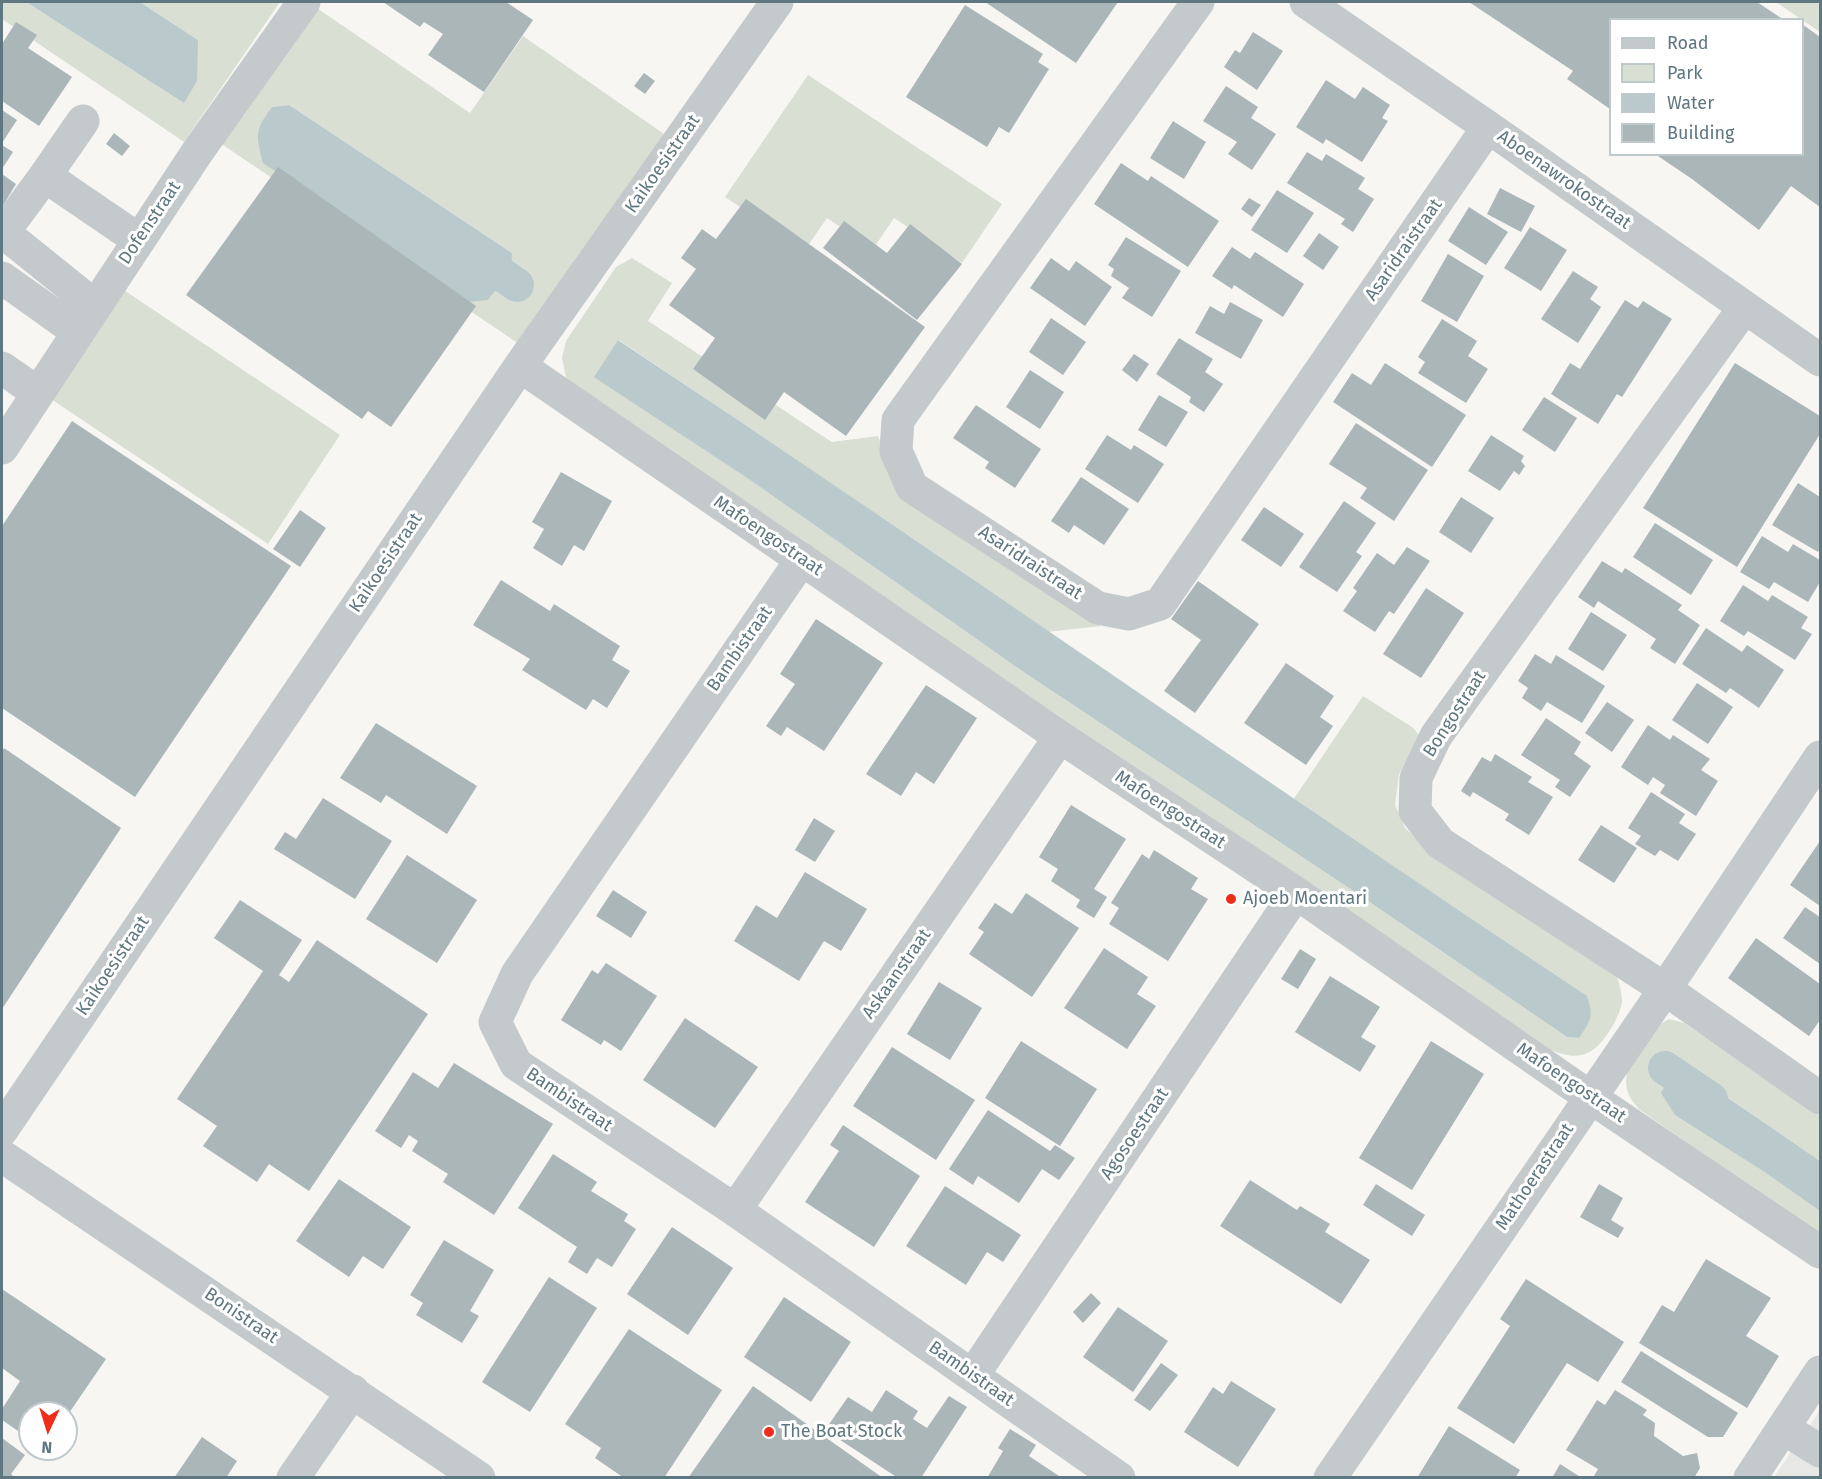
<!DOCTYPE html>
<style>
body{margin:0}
#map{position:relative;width:1822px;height:1479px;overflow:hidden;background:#f7f6f3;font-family:"Fira Sans",sans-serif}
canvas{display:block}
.frame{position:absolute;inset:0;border:3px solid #5f7780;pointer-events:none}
.legend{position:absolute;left:1609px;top:18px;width:195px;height:138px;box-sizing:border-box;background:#fff;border:2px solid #bfc9cc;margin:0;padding:8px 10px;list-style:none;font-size:18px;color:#5f7780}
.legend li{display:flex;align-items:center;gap:12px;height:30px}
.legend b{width:30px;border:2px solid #bfc9cc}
.north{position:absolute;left:18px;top:1401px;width:60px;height:60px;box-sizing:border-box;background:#fff;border:2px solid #bfc9cc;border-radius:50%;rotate:184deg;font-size:16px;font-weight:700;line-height:24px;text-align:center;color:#5f7780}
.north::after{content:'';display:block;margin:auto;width:21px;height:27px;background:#ef2d1a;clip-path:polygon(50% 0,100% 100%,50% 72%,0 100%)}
</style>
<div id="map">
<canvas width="1822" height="1479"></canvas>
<div class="frame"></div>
<ul class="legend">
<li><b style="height:8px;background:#c4c9cb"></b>Road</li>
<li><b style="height:16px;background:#d9dfd3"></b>Park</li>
<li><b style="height:16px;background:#bacacc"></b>Water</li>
<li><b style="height:16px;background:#aab6b8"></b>Building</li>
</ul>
<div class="north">N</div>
</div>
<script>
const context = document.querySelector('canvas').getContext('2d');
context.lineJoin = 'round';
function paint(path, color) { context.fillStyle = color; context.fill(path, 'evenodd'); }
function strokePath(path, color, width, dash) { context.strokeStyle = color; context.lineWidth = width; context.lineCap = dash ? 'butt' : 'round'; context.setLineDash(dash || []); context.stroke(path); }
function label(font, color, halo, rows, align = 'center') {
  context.font = font + ' "Fira Sans",sans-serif'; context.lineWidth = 6; context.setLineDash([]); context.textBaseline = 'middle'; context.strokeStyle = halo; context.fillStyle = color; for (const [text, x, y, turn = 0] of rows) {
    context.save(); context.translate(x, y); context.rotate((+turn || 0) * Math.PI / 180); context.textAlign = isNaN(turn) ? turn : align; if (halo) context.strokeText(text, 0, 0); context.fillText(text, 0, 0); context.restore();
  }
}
paint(new Path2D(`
 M1820 1410V1477H1774Z`), '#e7e8e6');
paint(new Path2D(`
 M2 2H26L184 103 198 40 140 2H280L184 142 2 19Z
 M1776 2H1820V32Z
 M317 8 470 113 523 36 664 134 522 346 220 143ZM289 105 512 253 272 107Z
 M808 75 1002 204 962 263 894 218 873 249 827 218 805 250 725 197Z
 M632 258 672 283 648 321 832 442 878 436 898 487 1101 626 1047 632 776 446 619 340 595 377 753 482 1022 671 1358 894 1567 1037 1579 1038 1586 996 1293 800 1363 696 1412 727 1420 736 1399 774 1395 805 1405 828 1447 864 1617 976C1619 984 1622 992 1622 1000 1622 1008 1616 1020 1612 1027 1595 1055 1580 1063 1549 1049L581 393 566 377 562 358 566 341 616 267Z
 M121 288 340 435 268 544 48 397Z
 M1669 1019 1684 1023 1820 1116V1161L1677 1063 1760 1169 1820 1211V1236L1639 1109C1636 1105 1630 1099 1628 1093 1619 1065 1645 1032 1669 1019Z`), '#d9dfd3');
paint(new Path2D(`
 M26 2H140L198 40 197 81 184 103Z
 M289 105 512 253 511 269 488 300 468 302 263 163C256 135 254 131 272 107Z
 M618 340C943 556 1262 780 1587 996 1594 1017 1591 1020 1579 1038L1567 1037 1358 894 1022 671 753 482 594 377Z
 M1677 1063 1820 1161V1211L1760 1169 1675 1115 1661 1093Z`), '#bacacc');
strokePath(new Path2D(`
 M468 251 517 285
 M1665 1068 1711 1099`), '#bacacc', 34);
paint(new Path2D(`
 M383 2H506L533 20 484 92 428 55 443 34 424 22 420 27Z
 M985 2H1118L1076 63Z
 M1469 2H1757L1784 20H1610V109L1567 79 1573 71Z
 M965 5 1043 54 1038 62 1049 69 1009 133 999 127 987 147 906 97Z
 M16 22 37 35 28 48 72 77 39 126 2 101V44Z
 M1802 24 1820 37V207L1791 186 1759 230 1692 179 1655 154H1802Z
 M1253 32 1283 51 1257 90 1224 67 1235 50 1240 53Z
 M644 73 655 81 645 94 634 86Z
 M1326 80 1355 99 1363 87 1390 105 1382 118 1388 121 1362 162 1326 139 1323 144 1296 127Z
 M1226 86 1258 107 1251 118 1276 134 1252 170 1228 154 1237 142 1203 121Z
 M2 110 17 120 2 143Z
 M1173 121 1206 142 1184 179 1150 158Z
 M114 133 130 146 122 156 106 144Z
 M2 145 13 152 2 169Z
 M1307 152 1322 161 1326 154 1365 178 1358 189 1374 199 1353 232 1341 224 1345 219 1287 183Z
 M1121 163 1148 181 1151 176 1219 221 1188 267 1094 204Z
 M278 167 476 306 391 427 368 411 362 419 186 295Z
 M2 174 16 184 2 207Z
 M1500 188 1535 206 1521 232 1487 214Z
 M1277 190 1314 213 1287 253 1251 230Z
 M1249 198 1261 205 1252 217 1241 209Z
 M746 199 925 327 846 436 784 392 765 420 693 369 715 338 669 305 696 269 681 258 702 229 716 239Z
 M1469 207 1508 232 1486 265 1448 241Z
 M844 221 887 253 910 224 962 264 917 320 823 248Z
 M1530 227 1567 250 1541 291 1504 268Z
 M1319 233 1339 247 1323 270 1303 256Z
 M1126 237 1181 271 1152 317 1122 298 1129 288 1111 276 1114 269 1108 265Z
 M1232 247 1250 259 1255 252 1304 284 1283 317 1234 285 1232 289 1212 276Z
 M1448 254 1484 276 1457 322 1421 301Z
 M1051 258 1069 271 1076 261 1112 287 1085 326 1030 288Z
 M1573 271 1598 287 1590 299 1601 307 1578 343 1541 319Z
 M1625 300 1638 308 1643 301 1672 319 1622 397 1617 394 1598 424 1551 394 1570 363 1580 369Z
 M1230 302 1263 320 1241 359 1195 333 1210 306 1224 314Z
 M1051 318 1086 342 1063 375 1029 352Z
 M1442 319 1477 341 1468 356 1488 369 1466 403 1418 373 1425 362 1418 357Z
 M1179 338 1213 359 1205 372 1223 384 1204 412 1189 402 1191 397 1156 374Z
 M1134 354 1149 364 1137 382 1122 370Z
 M1385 363 1466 415 1432 467 1333 402 1352 373 1371 385Z
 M1735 363 1820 416V434L1737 567 1643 508Z
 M1030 370 1064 392 1040 429 1006 407Z
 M1159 395 1188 412 1166 447 1138 430Z
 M1544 397 1577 418 1555 452 1522 430Z
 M976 405 1041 449 1015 488 985 468 989 462 953 438Z
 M72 421 291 566 135 797 2 708V526Z
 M1356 423 1428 470 1394 521 1360 498 1367 488 1329 464Z
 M1107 435 1131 450 1134 445 1164 464 1138 503 1085 469Z
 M1491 435 1524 456 1521 461 1525 466 1519 475 1514 471 1500 491 1468 471Z
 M561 472 612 501 584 551 574 545 562 566 533 548 544 529 532 522Z
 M1081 477 1129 509 1104 545 1074 525 1069 533 1051 521Z
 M1798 483 1820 497V548L1818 552 1772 525Z
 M1461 497 1494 518 1471 553 1439 532Z
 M1344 501 1376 523 1356 552 1362 556 1337 592 1299 567Z
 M1264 507 1304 534 1281 567 1241 540Z
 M300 510 326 528 300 567 273 549Z
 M1655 523 1713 560 1691 595 1633 557Z
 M1762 536 1788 552 1793 544 1820 560V582L1808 602 1774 582 1769 589 1740 572Z
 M1407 547 1430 561 1394 614 1389 611 1375 632 1343 611 1357 591 1353 588 1377 553 1394 565Z
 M1602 561 1622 573 1625 568 1682 605 1678 610 1700 625 1675 664 1650 648 1656 639 1598 601 1594 608 1578 597Z
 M501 580 550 611 554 604 620 646 612 660 630 671 607 708 593 699 586 710 522 670 530 659 473 625Z
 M1198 581 1259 624 1195 713 1164 691 1201 640 1171 619Z
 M1743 585 1768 601 1772 595 1808 617 1801 628 1812 634 1795 660 1748 631 1744 636 1720 621Z
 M1426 588 1464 613 1421 678 1383 654Z
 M1591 612 1627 635 1603 671 1568 649Z
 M816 619 883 663 824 751 787 727 781 736 766 726 795 684 780 674Z
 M1706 628 1742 652 1747 645 1784 670 1759 708 1730 688 1726 693 1682 664Z
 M1535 654 1551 664 1556 655 1605 686 1582 723 1547 702 1541 711 1522 698 1528 688 1518 681Z
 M1286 663 1334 696 1320 717 1333 726 1306 765 1244 723Z
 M1697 683 1733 707 1708 744 1672 720Z
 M926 685 977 718 934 784 916 772 901 796 866 774Z
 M1607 702 1634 720 1612 752 1585 733Z
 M1546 718 1581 742 1574 754 1591 766 1570 797 1555 787 1560 780 1521 755Z
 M376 723 477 786 447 834 386 795 381 803 340 778Z
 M1648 725 1670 740 1673 735 1710 759 1701 770 1718 781 1696 816 1660 793 1665 785 1653 777 1648 785 1621 767Z
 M4 748 121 828 2 1009V752Z
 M1495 754 1532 777 1528 782 1553 797 1529 835 1505 820 1509 814 1473 792 1470 797 1461 791 1482 757 1491 762Z
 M1651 792 1685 814 1679 823 1696 834 1678 861 1660 850 1655 856 1635 844 1641 836 1628 828Z
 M323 798 392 841 355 899 274 849 285 832 296 839Z
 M1071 805 1126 839 1094 889 1107 897 1094 918 1076 907 1080 900 1051 881 1058 869 1039 857Z
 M814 818 835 831 815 862 795 850Z
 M1601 825 1637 848 1614 883 1578 860Z
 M1820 841V906L1790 885Z
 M1154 850 1198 878 1191 889 1208 899 1168 961 1109 924 1119 908 1111 903 1142 854 1149 859Z
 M407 855 477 900 437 963 366 919Z
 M805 872 867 909 841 951 824 941 799 981 734 941 756 905 777 918Z
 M613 890 647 912 631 938 596 916Z
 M1026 893 1079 928 1032 997 969 954 984 932 978 928 995 903 1012 914Z
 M240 900 302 940 279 975 289 982 317 940 428 1014 309 1191 269 1164 257 1182 203 1146 217 1126 177 1099 263 971 214 938Z
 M1805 907 1820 917V964L1783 938Z
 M1756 938 1820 984V1020L1809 1036 1728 978Z
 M1104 948 1148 977 1137 994 1156 1006 1127 1049 1064 1008Z
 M1300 949 1316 959 1298 989 1281 979Z
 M606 963 657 996 621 1051 604 1040 601 1045 561 1020 592 970 598 974Z
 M1330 976 1380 1007 1361 1037 1376 1046 1360 1072 1295 1032Z
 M939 982 982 1008 950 1060 907 1034Z
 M685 1018 758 1067 715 1128 643 1080Z
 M1021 1041 1097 1089 1060 1146 985 1098Z
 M1431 1041 1484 1074 1412 1190 1359 1158Z
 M892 1047 975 1100 936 1160 853 1106Z
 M454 1063 553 1124 494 1215 443 1182 448 1174 412 1151 418 1141 409 1135 401 1148 375 1131 413 1072 438 1088Z
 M988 1110 1050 1151 1055 1145 1075 1158 1059 1180 1042 1169 1019 1203 978 1176 973 1185 949 1169Z
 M843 1125 920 1176 874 1247 805 1202 839 1151 830 1145Z
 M553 1154 597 1182 591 1191 628 1214 624 1221 636 1229 612 1267 597 1258 587 1274 568 1262 577 1247 518 1208Z
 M339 1179 411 1227 383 1269 363 1256 349 1277 296 1241Z
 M1250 1180 1297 1210 1300 1206 1330 1224 1325 1232 1370 1260 1341 1304 1220 1226Z
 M1376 1184 1425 1215 1412 1236 1363 1205Z
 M1599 1184 1623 1198 1611 1220 1624 1228 1618 1238 1580 1217Z
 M945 1186 1021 1235 1003 1262 987 1252 966 1285 906 1246Z
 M672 1227 733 1268 688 1335 627 1294Z
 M444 1240 494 1270 470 1311 479 1316 462 1343 416 1315 423 1303 410 1295Z
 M1706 1259 1771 1298 1746 1336 1779 1356 1747 1408 1639 1343 1662 1305 1674 1312Z
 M549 1277 597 1308 530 1412 482 1382Z
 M1526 1279 1624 1342 1598 1382 1567 1363 1514 1444 1457 1408 1510 1326 1500 1319Z
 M2 1289 106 1359 67 1416 75 1422 66 1435V1413H30V1439L2 1420V1409L20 1381 2 1368Z
 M1091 1293 1101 1303 1083 1323 1073 1312Z
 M784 1297 851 1342 811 1402 744 1357Z
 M1118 1307 1168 1341 1133 1392 1083 1357Z
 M629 1329 722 1390 664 1478H624L595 1458 601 1448 565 1424Z
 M1641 1351 1738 1413 1723 1437H1708L1621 1382Z
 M1161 1363 1178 1375 1150 1411 1134 1400Z
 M1231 1381 1276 1409 1238 1467 1184 1432 1213 1387 1223 1394Z
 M753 1386 883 1478H688Z
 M886 1390 918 1411 913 1419 927 1428 949 1396 967 1407 921 1478H898L825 1430 848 1397 872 1412Z
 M1615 1390 1647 1410 1643 1415 1655 1423 1654 1436 1683 1456 1697 1453 1700 1468 1694 1478H1593L1598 1469 1566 1450 1597 1400 1605 1405Z
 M1449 1426 1520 1470 1515 1478H1417Z
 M1010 1429 1036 1445 1029 1456 1062 1478H987L1003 1451 998 1448Z
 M202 1437 237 1461 226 1478H174Z
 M2 1438 25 1455 11 1474 15 1478H2Z
 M1560 1464 1582 1478H1552Z`), '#aab6b8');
strokePath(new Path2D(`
 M1198 2 898 420 896 451 912 487 1098 608 1129 614 1160 604 1488 127
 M1306 2 1488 127 1820 360
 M45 176 139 240
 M3 232 95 306
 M2 234 45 176 83 121
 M2 278 78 332
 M1744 308 1436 736 1416 778 1415 811 1440 843 1665 989 1820 1098
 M520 366 1060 737 1296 893 1590 1097 1820 1252
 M2 368 38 393
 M2 448 198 151 304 2
 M802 559 517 974 495 1022 516 1064 735 1210 1119 1478
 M2 1130 520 366 777 2
 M2 1156 479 1478
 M735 1210 1060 737
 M973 1375 1296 893
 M1783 1428 1820 1451
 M293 1478 353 1391
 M1330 1478 1665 989 1820 757
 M1750 1478 1820 1372`), '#c4c9cb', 33);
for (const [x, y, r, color] of [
 [1231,899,6,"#ef2d1a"],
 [769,1432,6,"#ef2d1a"]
]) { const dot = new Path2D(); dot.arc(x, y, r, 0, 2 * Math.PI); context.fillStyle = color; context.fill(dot); strokePath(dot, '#fff', 2); }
label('18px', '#5f7780', '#fff', [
 ["Kaikoesistraat",663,164,-55],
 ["Aboenawrokostraat",1564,180,35],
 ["Dofenstraat",150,223,-56],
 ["Asaridraistraat",1404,250,-55],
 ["Mafoengostraat",768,536,34],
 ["Kaikoesistraat",386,563,-56],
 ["Asaridraistraat",1030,563,33],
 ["Bambistraat",740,649,-55],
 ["Bongostraat",1455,714,-57],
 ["Mafoengostraat",1170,810,33],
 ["Kaikoesistraat",113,966,-56],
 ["Askaanstraat",897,974,-55],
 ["Mafoengostraat",1571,1083,34],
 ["Bambistraat",569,1100,34],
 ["Agosoestraat",1135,1134,-56],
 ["Mathoerastraat",1535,1177,-56],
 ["Bonistraat",241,1316,34],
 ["Bambistraat",971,1374,35]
]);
label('18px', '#5f7780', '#fff', [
 ["Ajoeb Moentari",1243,899],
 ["The Boat Stock",781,1432]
], 'left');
</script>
